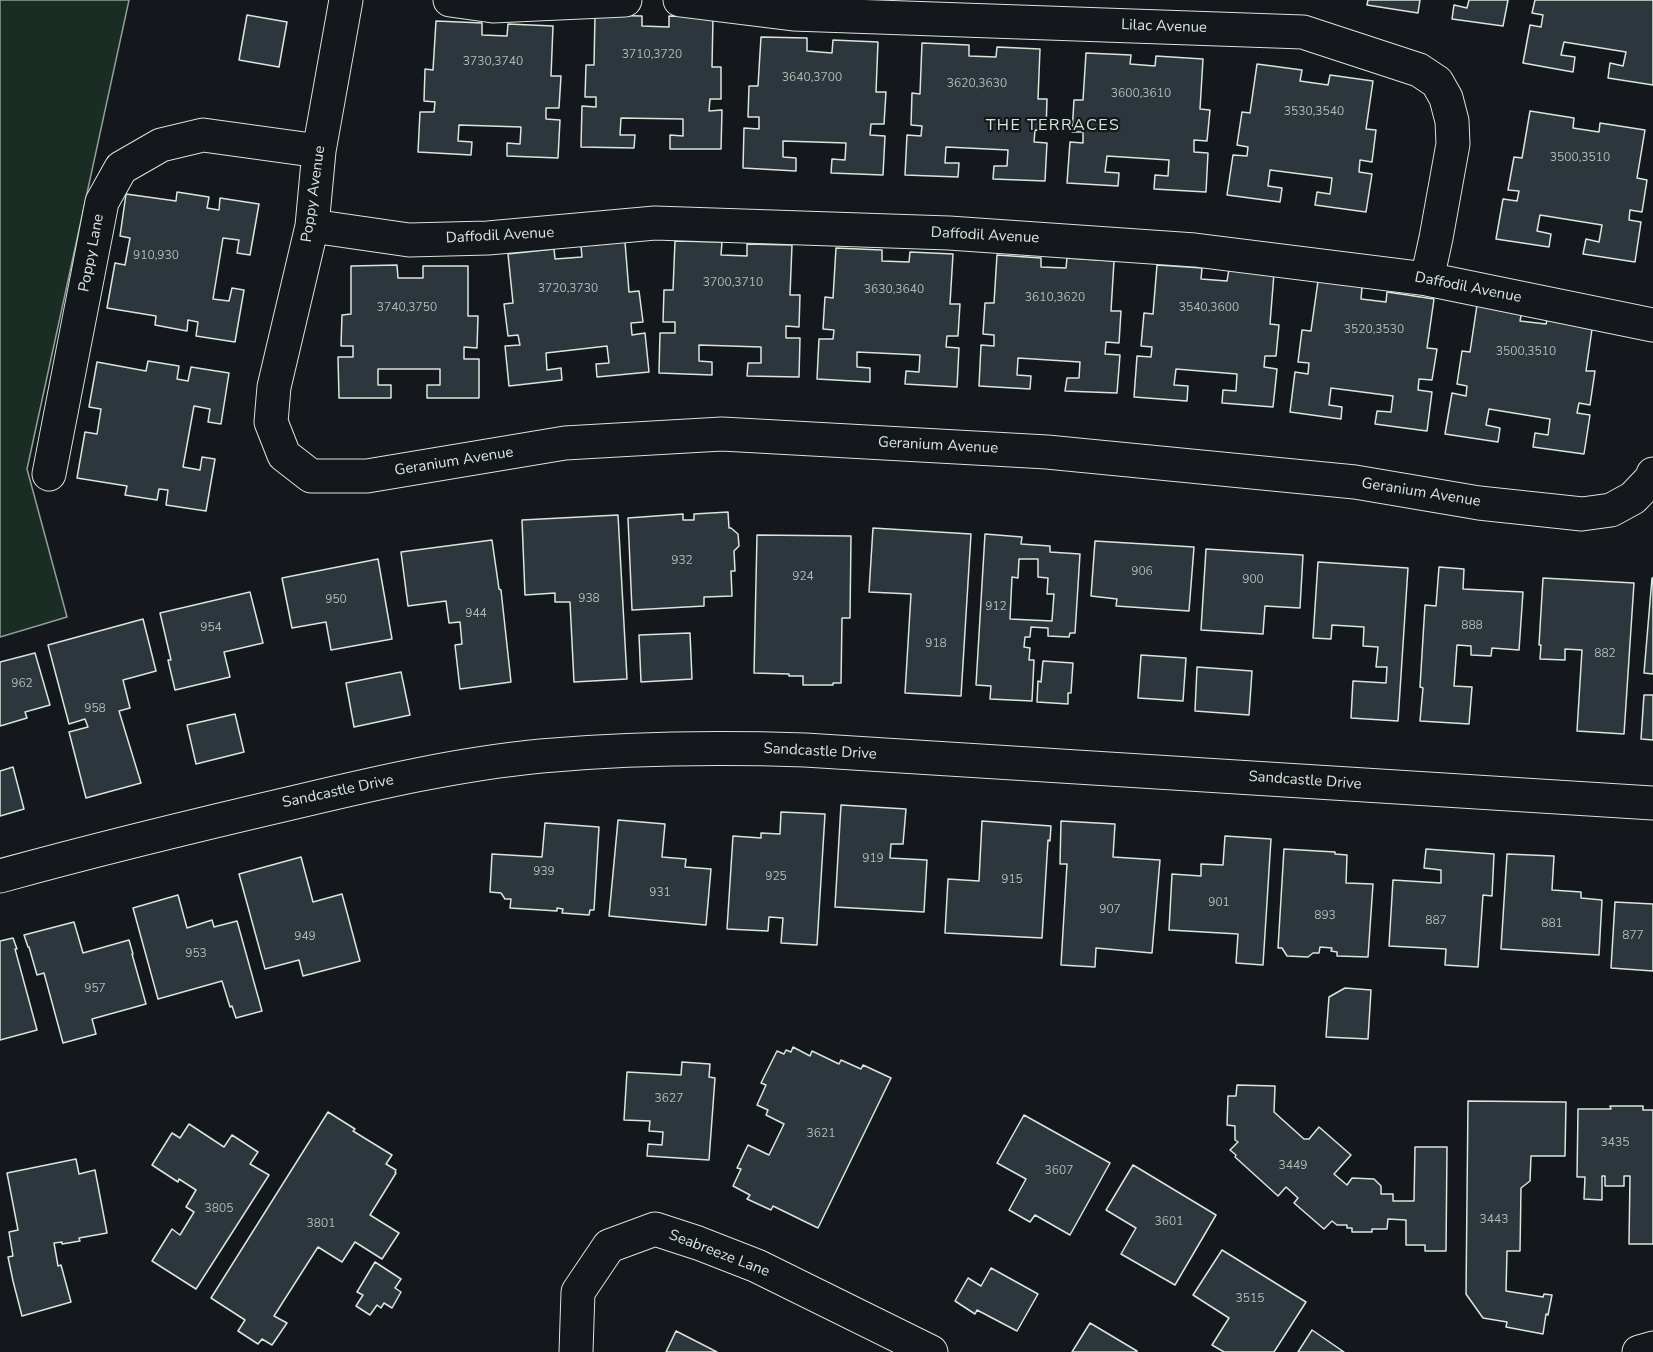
<!DOCTYPE html>
<style>
body{margin:0}
canvas{display:block;background:#14181c}
</style>
<canvas width="1653" height="1352"></canvas>
<script>
const context = document.querySelector('canvas').getContext('2d');
context.lineJoin = 'round';
function paint(path, color) { context.fillStyle = color; context.fill(path, 'evenodd'); }
function strokePath(path, color, width, dash) { context.strokeStyle = color; context.lineWidth = width; context.lineCap = dash ? 'butt' : 'round'; context.setLineDash(dash || []); context.stroke(path); }
function label(font, color, halo, rows, align = 'center') {
  context.font = font + ' "Nunito Sans",sans-serif'; context.lineWidth = 4.5; context.setLineDash([]); context.textBaseline = 'middle'; context.strokeStyle = halo; context.fillStyle = color; for (const [text, x, y, turn = 0] of rows) {
    context.save(); context.translate(x, y); context.rotate((+turn || 0) * Math.PI / 180); context.textAlign = isNaN(turn) ? turn : align; if (halo) context.strokeText(text, 0, 0); context.fillText(text, 0, 0); context.restore();
  }
}
const green = new Path2D(`
 M0 0H129L27 469 67 617 0 637Z`);
paint(green, '#1a2d24');
strokePath(green, '#939e99', 1.5);
const building = new Path2D(`
 M1368 0H1420L1418 13 1367 5Z
 M1469 0H1508L1503 26 1452 19 1454 5 1467 8Z
 M1535 0H1653V85L1608 78 1610 63 1623 66 1626 52 1564 42 1561 55 1575 57 1573 72 1523 63 1530 25 1541 27 1543 15 1532 13Z
 M247 15 287 22 279 67 239 60Z
 M595 15 642 16V26L669 27V16L713 17 712 67H721V99H710L709 111 722 110 721 149H670V135L683 136V119L621 118 620 135H635L634 148 581 147 582 106 596 107V97H585L586 65H594Z
 M436 21 482 23V35L507 36 508 24 553 26 551 76H561L559 108H546V119L560 120 558 158 507 156V143L520 144 521 127 459 125 458 141 472 142 471 155 418 152 420 112H434L435 102 424 101 425 69 433 70Z
 M761 37 807 38V51L832 53 833 40 878 42 876 92H886L884 124H871L870 135 885 136 883 175 831 173 832 159 845 160 846 143 783 141V157L796 158V171L743 168 744 128 759 129V117H748L749 86H758Z
 M922 43 969 45V56L996 57 997 47 1040 49 1038 99H1047L1046 131 1035 130 1034 142 1047 143 1045 181 993 179 994 166H1007L1008 150 946 147 945 163H959L958 177 905 175 907 135 921 136 922 126 911 125 912 93 920 94Z
 M1086 53 1131 55 1130 64 1155 66 1156 56 1203 59 1200 109 1210 110 1207 141 1194 140V152L1208 153 1206 192 1154 189 1155 175 1168 176 1169 160 1107 156 1105 172 1119 173 1118 186 1067 183 1070 142 1083 143V132H1072L1074 100H1083Z
 M1257 64 1302 70 1300 81 1328 85 1330 75 1373 81 1366 129 1376 130 1372 162 1360 160 1359 172 1372 174 1366 212 1315 205 1317 192 1330 194 1332 178 1270 170 1268 186 1282 188 1280 202 1227 195 1233 155 1247 156 1248 147 1237 145 1242 112 1250 113Z
 M1530 111 1574 118 1573 128 1599 132 1600 123 1645 130 1637 178 1647 180 1642 212 1630 210 1629 220 1641 222 1635 262 1583 254 1586 239 1599 242 1602 225 1540 215 1537 231 1551 234 1549 247 1496 239 1503 199 1517 201 1519 191 1508 190 1514 157 1522 158Z
 M177 192 209 197 207 208 219 210 220 198 259 204 250 255 237 253 239 240 223 238 213 299 229 301 232 288 244 290 235 342 196 336 198 322 188 320 187 331 155 325 156 316 107 308 115 263 125 265 130 238 120 236 126 194 176 201Z
 M675 241 722 242 721 255 747 256V244L792 245 790 295H800L799 327 786 326V338H800L799 377 747 376 748 363H761V347L699 345V361L712 362V375L659 373 660 333H675V322H663L664 290H673Z
 M625 242 629 292 639 291 643 322 631 323 632 335 645 333 649 372 597 377 596 364 609 363 607 346 546 353 547 370 561 368 562 380 509 386 505 346 520 345 518 335 508 336 504 304 513 303 508 254 554 249 555 259 582 257 581 246Z
 M836 248 882 250V261L909 262 910 252 953 254 950 304H960L958 336H947L946 347 959 348 957 387 905 384 906 371 919 372 920 355 857 352V367L870 368V382L817 379 819 339H833L834 330 823 329 825 297 833 298Z
 M997 255 1041 258V267L1066 268 1067 258 1114 261 1111 311H1121L1119 343 1106 342 1105 354 1120 355 1117 393 1065 391 1067 378H1079L1080 362 1018 358 1017 375 1031 376 1030 389 979 386 981 345 994 346V335L983 334 985 303H994Z
 M397 265 398 278H423V266H468V316H478L477 348 464 347V359H479V398H427V385H440V369H378V385H391V398H339L338 357H353V346H341L342 315 351 314V266Z
 M1157 265 1202 268 1201 279 1227 281 1229 269 1274 273 1270 324 1279 325 1276 356H1265L1264 367 1277 369 1273 407 1222 403 1223 390 1236 391 1237 374 1176 369 1174 385 1188 386 1187 401 1134 397 1137 356 1151 357 1152 347 1141 346 1144 313 1153 314Z
 M1318 281 1362 287 1361 299 1386 302 1387 292 1434 299 1427 348 1437 349 1432 380 1419 379 1418 390 1432 392 1427 431 1375 424 1377 411 1391 412 1393 396 1331 388 1329 405 1342 407 1341 419 1290 412 1295 372 1308 374 1309 363 1298 362 1302 330 1311 331Z
 M1477 305 1522 311 1520 321 1546 324 1548 316 1593 322 1586 371H1595L1590 405 1579 403 1577 413 1590 415 1584 454 1533 447 1535 433 1548 435 1550 419 1489 409 1486 425 1500 428 1498 442 1445 434 1452 393 1466 396 1467 386 1457 384 1462 351 1470 352Z
 M148 361 179 366 177 379 188 381 191 367 229 373 221 424 208 422 210 409 194 406 183 467 200 470 202 457 215 459 206 511 166 505 168 490 159 489 157 500 125 495 127 486 77 478 85 432 97 434 101 409 89 407 97 362 146 371Z
 M728 512 729 528H731L738 534 739 546 734 551 735 571H731L732 596 704 597V606L632 610 628 518 683 514V520H694V514Z
 M618 515 627 679 574 682 570 602H555V593L525 595 522 520Z
 M873 528 971 534 961 696 905 693 911 594 869 592Z
 M985 534 1022 537 1021 544 1050 546V552L1080 554 1075 633H1070L1069 637 1048 636V628L1031 627 1030 637H1025L1024 647 1030 648 1029 660H1034L1032 701 990 699 991 686 976 685ZM1019 559H1038V577L1048 578 1047 594H1054L1052 621 1010 619 1012 577 1018 578Z
 M757 535 851 536 850 618H842L841 683H833V685H803V676H789V674L754 673Z
 M492 540 499 589 501 590 511 682 460 689 455 645 462 644 460 622 449 623 446 601 408 606 401 552Z
 M1095 541 1194 547 1189 611 1116 606 1117 599 1091 596Z
 M1206 549 1303 555 1300 608 1265 606 1263 634 1201 630Z
 M378 559 392 639 331 650 326 622 292 628 282 578Z
 M1318 562 1408 568 1398 721 1351 718 1353 681 1386 683 1387 667H1376L1378 647 1363 646 1364 627 1332 625 1331 639 1313 638Z
 M1439 567 1464 569 1463 589 1523 592 1519 650 1492 648 1491 656 1471 655V646L1457 645 1454 686 1472 687 1469 724 1420 721 1423 688 1420 687 1425 605 1436 606Z
 M1543 578 1634 583 1624 734 1577 731 1582 650 1565 649V660L1540 659 1541 645H1539Z
 M1652 578H1653V674L1644 673Z
 M250 592 263 643 224 652 230 677 175 690 168 660H171L160 613Z
 M143 619 156 671 123 680 130 708 119 711 141 783 86 798 69 732 88 727 85 719 69 724 48 645Z
 M690 633 692 679 641 682 639 635Z
 M35 653 50 705 25 712 27 718 0 726V662Z
 M1141 655 1186 658 1183 701 1138 698Z
 M1043 661 1073 663 1071 693H1068V704L1037 702 1038 681 1041 682Z
 M1197 667 1252 671 1249 715 1195 711Z
 M401 672 410 715 354 727 346 683Z
 M1644 695H1653V740L1641 739Z
 M235 714 244 752 196 764 187 725Z
 M13 767 24 809 0 816V771Z
 M841 805 906 809 903 844H891L890 858 927 860 924 912 835 907Z
 M781 812 825 814 817 945 781 943 783 918 769 917 768 931 727 929 733 836 761 838V833L780 834Z
 M618 820 665 824 662 857 686 859 685 867 711 869 706 925 609 916Z
 M982 821 1051 826 1050 841 1048 840 1042 938 945 933 948 879 979 881Z
 M1061 821 1115 824 1113 857 1160 860 1152 953 1096 948 1095 967 1061 965 1067 864H1060Z
 M545 823 599 827 594 910H590L589 915 562 913 563 909 557 908V911L510 908 511 899H505L501 893 490 892 492 854 542 857Z
 M1225 836 1271 839 1263 965 1236 963 1238 934 1169 930 1172 874 1201 876V864L1223 865Z
 M1284 849 1335 852V854L1347 855 1346 883 1373 884 1368 957 1337 956V952L1331 951 1332 948 1320 947 1319 953H1313L1308 957 1287 956 1282 948H1278Z
 M1426 849 1494 854 1492 896 1483 895 1478 967 1445 965 1446 949 1389 946 1393 880 1441 883V870L1424 868Z
 M1507 854 1554 856 1552 890 1581 892V898L1602 900 1599 955 1501 949Z
 M301 857 313 902 342 894 360 961 303 976 299 960 265 969 239 874Z
 M178 895 187 928 212 920 214 927 237 921 262 1011 236 1018 232 1006 230 1007 222 981 158 999 133 908Z
 M1615 902 1653 904V971L1611 968Z
 M74 922 83 953 129 940 133 954H132L146 1004 92 1019 96 1034 63 1043 44 973 37 975 29 947H28L24 935Z
 M13 938 17 949H15L37 1030 0 1040V941Z
 M1345 988 1371 990 1368 1039 1326 1037 1329 997Z
 M793 1047 810 1056 812 1051 839 1064 841 1060 861 1069 863 1065 891 1078 818 1228 773 1206 771 1210 747 1199 750 1195 733 1186 741 1169 737 1168 748 1145 769 1155 784 1124 766 1115 768 1110 757 1105 766 1085 761 1083 777 1051 784 1054 786 1050 791 1052Z
 M682 1062 710 1064 709 1077 715 1078 709 1160 647 1156 648 1144 662 1145 663 1132 649 1131 650 1121 624 1120 627 1072 681 1075Z
 M1237 1085 1275 1086 1274 1112 1304 1139H1309L1319 1127 1351 1155 1334 1174 1347 1185 1352 1178 1374 1179 1381 1186V1194H1393V1201H1414L1415 1147H1447L1446 1251H1425V1245H1406V1220L1388 1219 1387 1229H1372V1232H1352V1228H1347V1225H1337L1332 1221 1324 1229 1294 1203 1298 1198 1286 1187 1278 1196 1235 1157 1236 1155 1230 1150 1238 1142 1235 1140V1126L1227 1125 1228 1096H1236Z
 M1468 1101 1566 1102 1565 1156H1531L1530 1181 1521 1188 1520 1251H1507L1506 1291 1543 1297 1544 1294 1552 1295 1548 1315 1546 1314 1543 1334 1506 1327 1507 1322 1483 1318 1466 1294Z
 M1610 1106H1643V1110H1653V1244H1629L1630 1176H1624V1186H1605V1176H1602V1200L1584 1199 1585 1177H1577L1578 1109H1611Z
 M328 1112 355 1129 353 1131 392 1155 386 1164 396 1170 395 1172 396 1173 370 1215 399 1233 382 1259 355 1242 342 1262 318 1247 274 1316 287 1323 272 1345 262 1339 258 1344 238 1331 245 1320 211 1298Z
 M1024 1115 1110 1163 1070 1235 1035 1215 1030 1222 1009 1210 1026 1179 997 1163Z
 M189 1124 224 1147 232 1135 258 1152 250 1164 269 1175 196 1289 152 1261 172 1229 180 1235 194 1212 186 1207 196 1190 179 1179 178 1182 152 1165 172 1133 180 1138Z
 M76 1159 79 1174 95 1170 107 1233 79 1238 80 1241 62 1244V1242L54 1243 58 1266 61 1265 71 1302 22 1316 13 1281 8 1257 13 1256 9 1232 18 1230 7 1173Z
 M1133 1165 1216 1215 1175 1285 1121 1254 1136 1228 1106 1210Z
 M1222 1250 1306 1302 1274 1352H1224L1212 1345 1229 1318 1193 1295Z
 M375 1262 401 1279 395 1288 401 1292 392 1308 384 1303 381 1308 377 1305 370 1315 356 1306 363 1295 357 1292Z
 M991 1268 1038 1294 1017 1331 977 1310 975 1314 955 1301 968 1278 981 1286Z
 M1090 1323 1137 1351V1352H1072Z
 M1312 1330 1344 1352H1298Z
 M676 1331 717 1352H666Z`);
paint(building, '#2c363c');
strokePath(building, '#d8e6dc', 1.5);
const minor = new Path2D(`
 M346 0 319 151 312 226 274 387 271 422 284 455 311 476H367L565 443 722 434 1047 452 1355 482 1479 503 1582 514 1611 510 1633 498 1652 478 1653 474
 M450 0 493 6 625 0
 M680 0 793 14 1303 32 1419 70 1437 82 1446 98 1452 121 1453 144 1436 238 1427 279
 M312 226 409 240 488 238 655 223 949 233 1195 250 1427 279 1653 325
 M49 474 102 202 121 168 161 145 203 135 319 151
 M0 876C98 849 197 825 296 802 376 783 458 764 541 756 630 748 715 747 805 750L1653 803
 M576 1352 578 1292 609 1246 655 1229 698 1243 757 1266 931 1352
 M1639 1352 1653 1348`);
strokePath(minor, '#d8e6dc', 35);
strokePath(minor, '#14181c', 33);
label('12px', '#adbab4', null, [
 ["3710,3720",652,55],
 ["3730,3740",493,62],
 ["3640,3700",812,78],
 ["3620,3630",977,84],
 ["3600,3610",1141,94],
 ["3530,3540",1314,112],
 ["3500,3510",1580,158],
 ["910,930",156,256],
 ["3700,3710",733,283],
 ["3720,3730",568,289],
 ["3630,3640",894,290],
 ["3610,3620",1055,298],
 ["3740,3750",407,308],
 ["3540,3600",1209,308],
 ["3520,3530",1374,330],
 ["3500,3510",1526,352],
 ["932",682,561],
 ["906",1142,572],
 ["924",803,577],
 ["900",1253,580],
 ["938",589,599],
 ["950",336,600],
 ["912",996,607],
 ["944",476,614],
 ["888",1472,626],
 ["954",211,628],
 ["918",936,644],
 ["882",1605,654],
 ["962",22,684],
 ["958",95,709],
 ["919",873,859],
 ["939",544,872],
 ["925",776,877],
 ["915",1012,880],
 ["931",660,893],
 ["901",1219,903],
 ["907",1110,910],
 ["893",1325,916],
 ["887",1436,921],
 ["881",1552,924],
 ["877",1633,936],
 ["949",305,937],
 ["953",196,954],
 ["957",95,989],
 ["3627",669,1099],
 ["3621",821,1134],
 ["3435",1615,1143],
 ["3449",1293,1166],
 ["3607",1059,1171],
 ["3805",219,1209],
 ["3443",1494,1220],
 ["3601",1169,1222],
 ["3801",321,1224],
 ["3515",1250,1299]
]);
label('15px', '#d8e6dc', '#14181c', [
 ["Lilac Avenue",1164,27,2],
 ["Poppy Avenue",314,194,-82],
 ["Daffodil Avenue",500,236,-3],
 ["Daffodil Avenue",985,236,3],
 ["Poppy Lane",92,253,-79],
 ["Daffodil Avenue",1468,288,11],
 ["Geranium Avenue",938,446,3],
 ["Geranium Avenue",454,462,-9],
 ["Geranium Avenue",1421,493,9],
 ["Sandcastle Drive",820,752,3],
 ["Sandcastle Drive",1305,781,4],
 ["Sandcastle Drive",338,792,-12],
 ["Seabreeze Lane",719,1254,21]
]);
context.letterSpacing = '1.5px';
label('16px', '#d8e6dc', '#14181c', [
 ["THE TERRACES",1053,126]
]);
context.letterSpacing = '0px';
</script>
